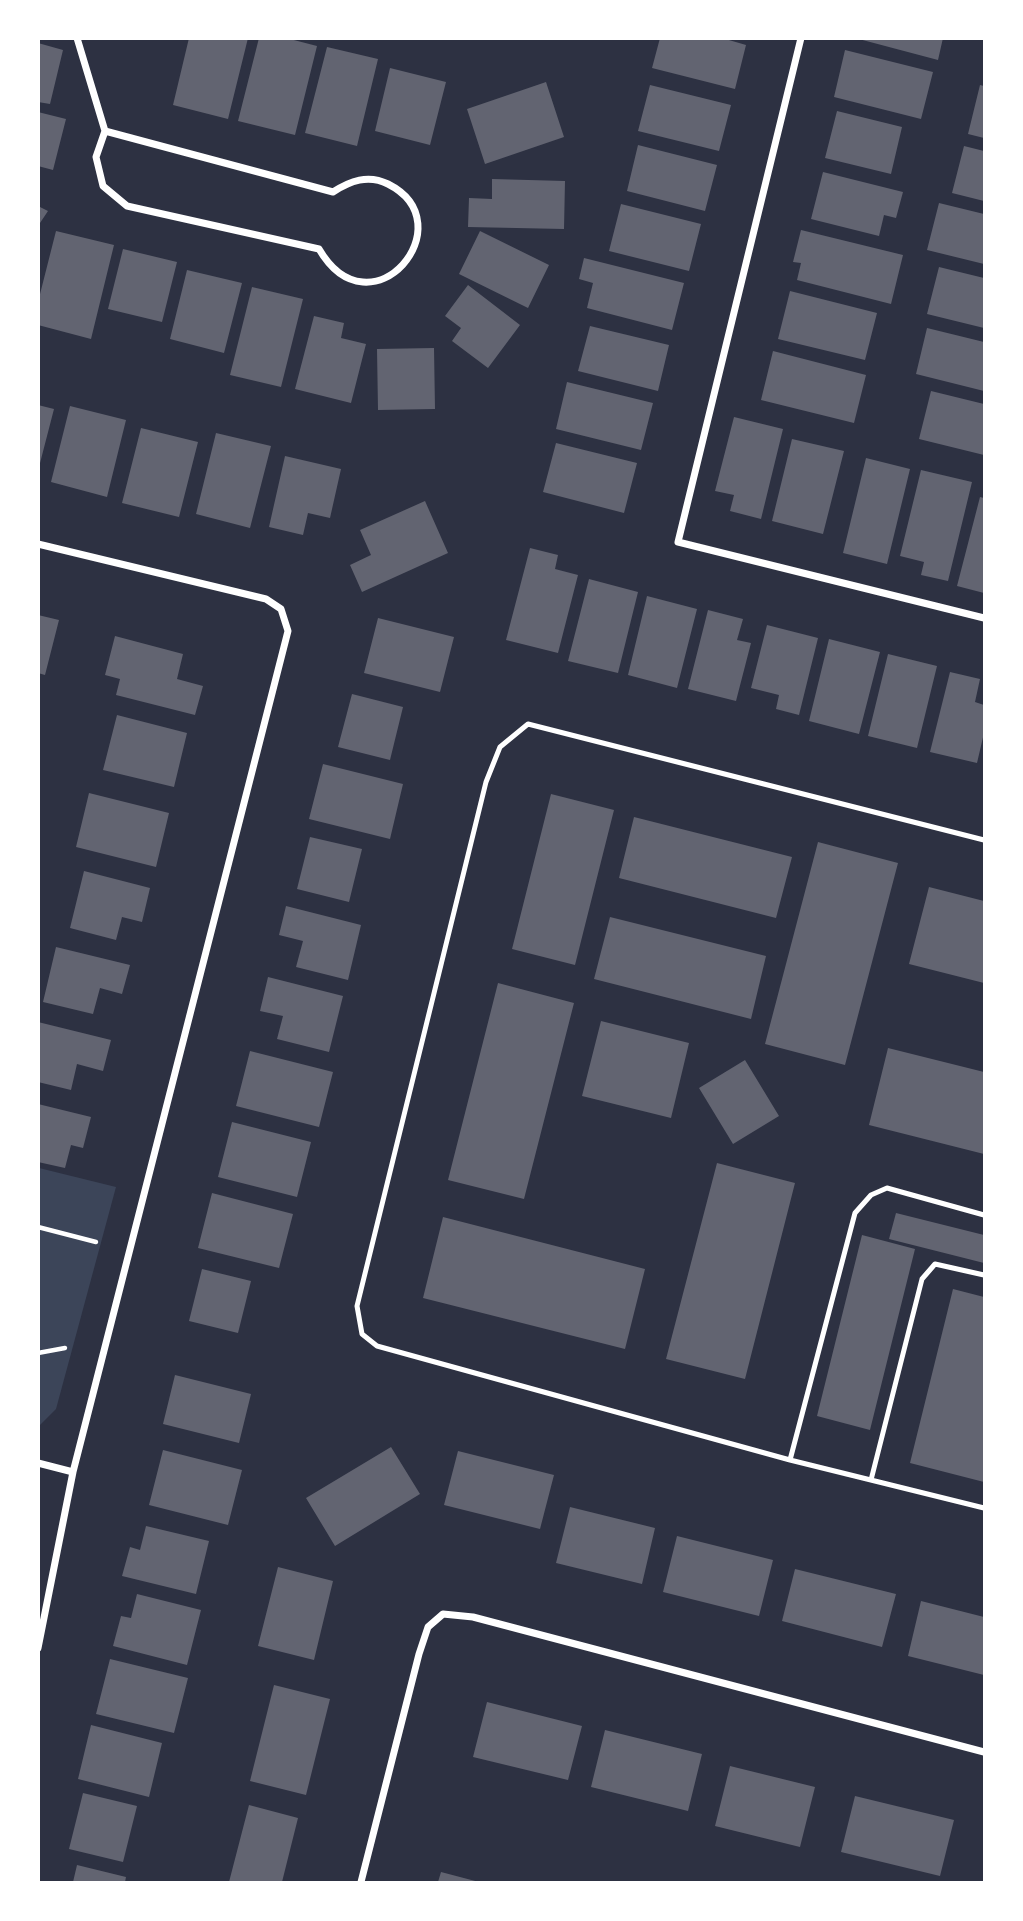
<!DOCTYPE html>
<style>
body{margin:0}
#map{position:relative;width:1023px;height:1921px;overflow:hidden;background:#2d3142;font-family:Georgia,serif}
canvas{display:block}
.frame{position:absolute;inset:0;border:40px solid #fff;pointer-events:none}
</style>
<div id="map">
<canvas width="1023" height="1921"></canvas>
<div class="frame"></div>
</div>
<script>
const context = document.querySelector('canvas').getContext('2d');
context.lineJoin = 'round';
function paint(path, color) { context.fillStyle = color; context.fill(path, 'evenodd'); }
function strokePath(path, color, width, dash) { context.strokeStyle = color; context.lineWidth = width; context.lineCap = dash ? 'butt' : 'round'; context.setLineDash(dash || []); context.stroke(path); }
paint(new Path2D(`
 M39 1168 116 1187 56 1409 39 1426Z`), '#3c4559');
paint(new Path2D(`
 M189 38H248L228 119 173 105Z
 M259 38H286L317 46 295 135 238 121Z
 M660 38H722L746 45 735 89 652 68Z
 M855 38H943L938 60Z
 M38 43 63 50 50 104 38 102Z
 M327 47 378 59 357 146 305 133Z
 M845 50 933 72 921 119 834 97Z
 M390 68 446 82 430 145 375 131Z
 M546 82 564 137 485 164 467 109Z
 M650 85 731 105 719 151 638 131Z
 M980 85 984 86V138L968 134Z
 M837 111 902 127 891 174 825 158Z
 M38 112 66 119 53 170 38 166Z
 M638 145 717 165 705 211 627 191Z
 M964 146 984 151V201L952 193Z
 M823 172 903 192 896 218 884 215 879 236 811 219Z
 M492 179 565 181 564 229 468 227 469 198 492 199Z
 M939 203 984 214V264L927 250Z
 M621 204 701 224 689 271 609 251Z
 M38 206 48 211 38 226Z
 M801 230 903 255 891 304 797 280 801 263 793 262Z
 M56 231 114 245 91 339 38 325V302Z
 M480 231 549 265 528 308 459 274Z
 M123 249 177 262 162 322 108 309Z
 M584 258 684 283 672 330 587 308 593 283 579 279Z
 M939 267 984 278V328L927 314Z
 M187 270 242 283 224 353 170 339Z
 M468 285 520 325 488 368 452 341 461 328 445 316Z
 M252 287 303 299 281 387 230 375Z
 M790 291 877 313 865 360 778 339Z
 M314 316 344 323 341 338 366 344 351 403 295 389Z
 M590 326 669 345 658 391 578 371Z
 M927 328 984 342V391L916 374Z
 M434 348 435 409 378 410 377 349Z
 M773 351 866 375 854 423 761 400Z
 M567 382 653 403 641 450 556 429Z
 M931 391 984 404V455L919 439Z
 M38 405 54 409 39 467H38Z
 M70 406 126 420 107 497 51 482Z
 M734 417 783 429 761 519 730 511 734 495 715 491Z
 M141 428 198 442 179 517 122 503Z
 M216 433 271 446 250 528 196 514Z
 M792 439 844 451 823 534 772 521Z
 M556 443 637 463 624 513 543 492Z
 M285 456 341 469 330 518 308 513 303 535 269 527Z
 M866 458 910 469 887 564 843 553Z
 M921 470 972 482 948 581 921 575 924 562 900 556Z
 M980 497 984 498V593L957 586Z
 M425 501 448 553 362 592 350 565 371 555 360 530Z
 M530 548 558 555 555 569 578 575 558 653 506 640Z
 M589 579 638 592 618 673 568 661Z
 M647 596 697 609 677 688 628 675Z
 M708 610 743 619 737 640 751 643 736 701 688 689Z
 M38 615 59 620 45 675 38 673Z
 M378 618 454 637 440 692 364 673Z
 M767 625 818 638 799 715 776 709 779 695 751 688Z
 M115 636 183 654 177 679 203 686 195 715 116 695 120 679 105 675Z
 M829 639 880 652 859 734 809 721Z
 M888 654 937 666 917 748 868 736Z
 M950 672 980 679 975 702 984 705V733L977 763 930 752Z
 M352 694 403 707 390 760 338 747Z
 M117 715 187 733 174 787 103 770Z
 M323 764 403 784 390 839 309 819Z
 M89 793 169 813 156 867 76 847Z
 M551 794 614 810 575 965 512 949Z
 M634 817 792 857 776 918 619 878Z
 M310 837 362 849 349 902 297 889Z
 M818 842 898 863 845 1065 765 1044Z
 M84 871 150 888 142 922 122 917 116 940 70 928Z
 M929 887 984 901V983L909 964Z
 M286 906 361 925 348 980 296 967 303 941 279 935Z
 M610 917 766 956 751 1019 594 979Z
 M56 947 130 965 122 994 100 988 93 1014 43 1002Z
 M268 977 343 996 329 1052 277 1039 283 1016 260 1011Z
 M498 983 574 1003 524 1199 448 1180Z
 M601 1021 689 1043 671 1118 582 1096Z
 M38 1022 111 1040 103 1071 77 1064 71 1090 38 1082Z
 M888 1048 984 1072V1154L869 1125Z
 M250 1051 333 1072 319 1127 236 1106Z
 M745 1060 779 1116 733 1144 699 1088Z
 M38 1104 91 1117 83 1148 71 1145 65 1168 38 1162Z
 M232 1122 311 1142 297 1197 218 1177Z
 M717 1163 795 1183 745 1379 666 1359Z
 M212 1193 293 1214 279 1268 198 1248Z
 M896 1213 984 1235V1263L889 1239Z
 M443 1217 645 1269 625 1349 423 1298Z
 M862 1235 915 1249 870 1430 817 1416Z
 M202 1269 251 1281 238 1333 189 1321Z
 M953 1289 984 1297V1482L910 1463Z
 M175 1375 251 1394 239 1443 163 1424Z
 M391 1447 420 1494 335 1546 306 1498Z
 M163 1450 242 1470 228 1525 149 1505Z
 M458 1451 554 1475 540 1529 444 1505Z
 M570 1507 655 1528 642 1584 556 1563Z
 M146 1526 209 1541 196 1594 122 1576 130 1547 140 1550Z
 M677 1536 773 1560 759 1616 663 1592Z
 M278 1567 333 1581 314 1660 258 1646Z
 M795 1569 896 1594 882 1647 782 1621Z
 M137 1594 201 1610 187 1665 113 1646 121 1616 131 1618Z
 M921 1601 984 1617V1675L908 1656Z
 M110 1659 188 1678 174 1733 96 1714Z
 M274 1685 330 1699 306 1795 250 1781Z
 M487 1702 582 1726 568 1780 473 1757Z
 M91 1725 162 1743 149 1797 78 1779Z
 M605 1730 702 1754 688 1811 591 1787Z
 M730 1766 815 1787 800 1847 715 1826Z
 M83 1793 137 1806 123 1862 69 1849Z
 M855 1796 954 1820 940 1876 841 1852Z
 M249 1805 298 1818 282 1882H229Z
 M77 1865 126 1877 125 1882H73Z
 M441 1872 479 1882H438Z`), '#626471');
strokePath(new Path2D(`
 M38 1227 96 1242
 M38 1353 65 1348`), '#fff', 4.5);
strokePath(new Path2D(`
 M984 840 528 724 500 747 486 782 357 1306 362 1334 377 1346 790 1460 855 1213 871 1195 887 1188 984 1215
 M790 1460 984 1508
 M871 1480 922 1279 935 1264 984 1275`), '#fff', 5);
strokePath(new Path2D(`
 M77 38 105 131
 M801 38 678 542 984 618
 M105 131 333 192C350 181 368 174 388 184 467 224 371 338 319 249L127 206 103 186 96 157Z
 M38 544 266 599 281 609 288 631 73 1472 38 1648
 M38 1463 73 1472
 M361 1882 419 1654 428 1627 443 1614 473 1617 984 1752`), '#fff', 7);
</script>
